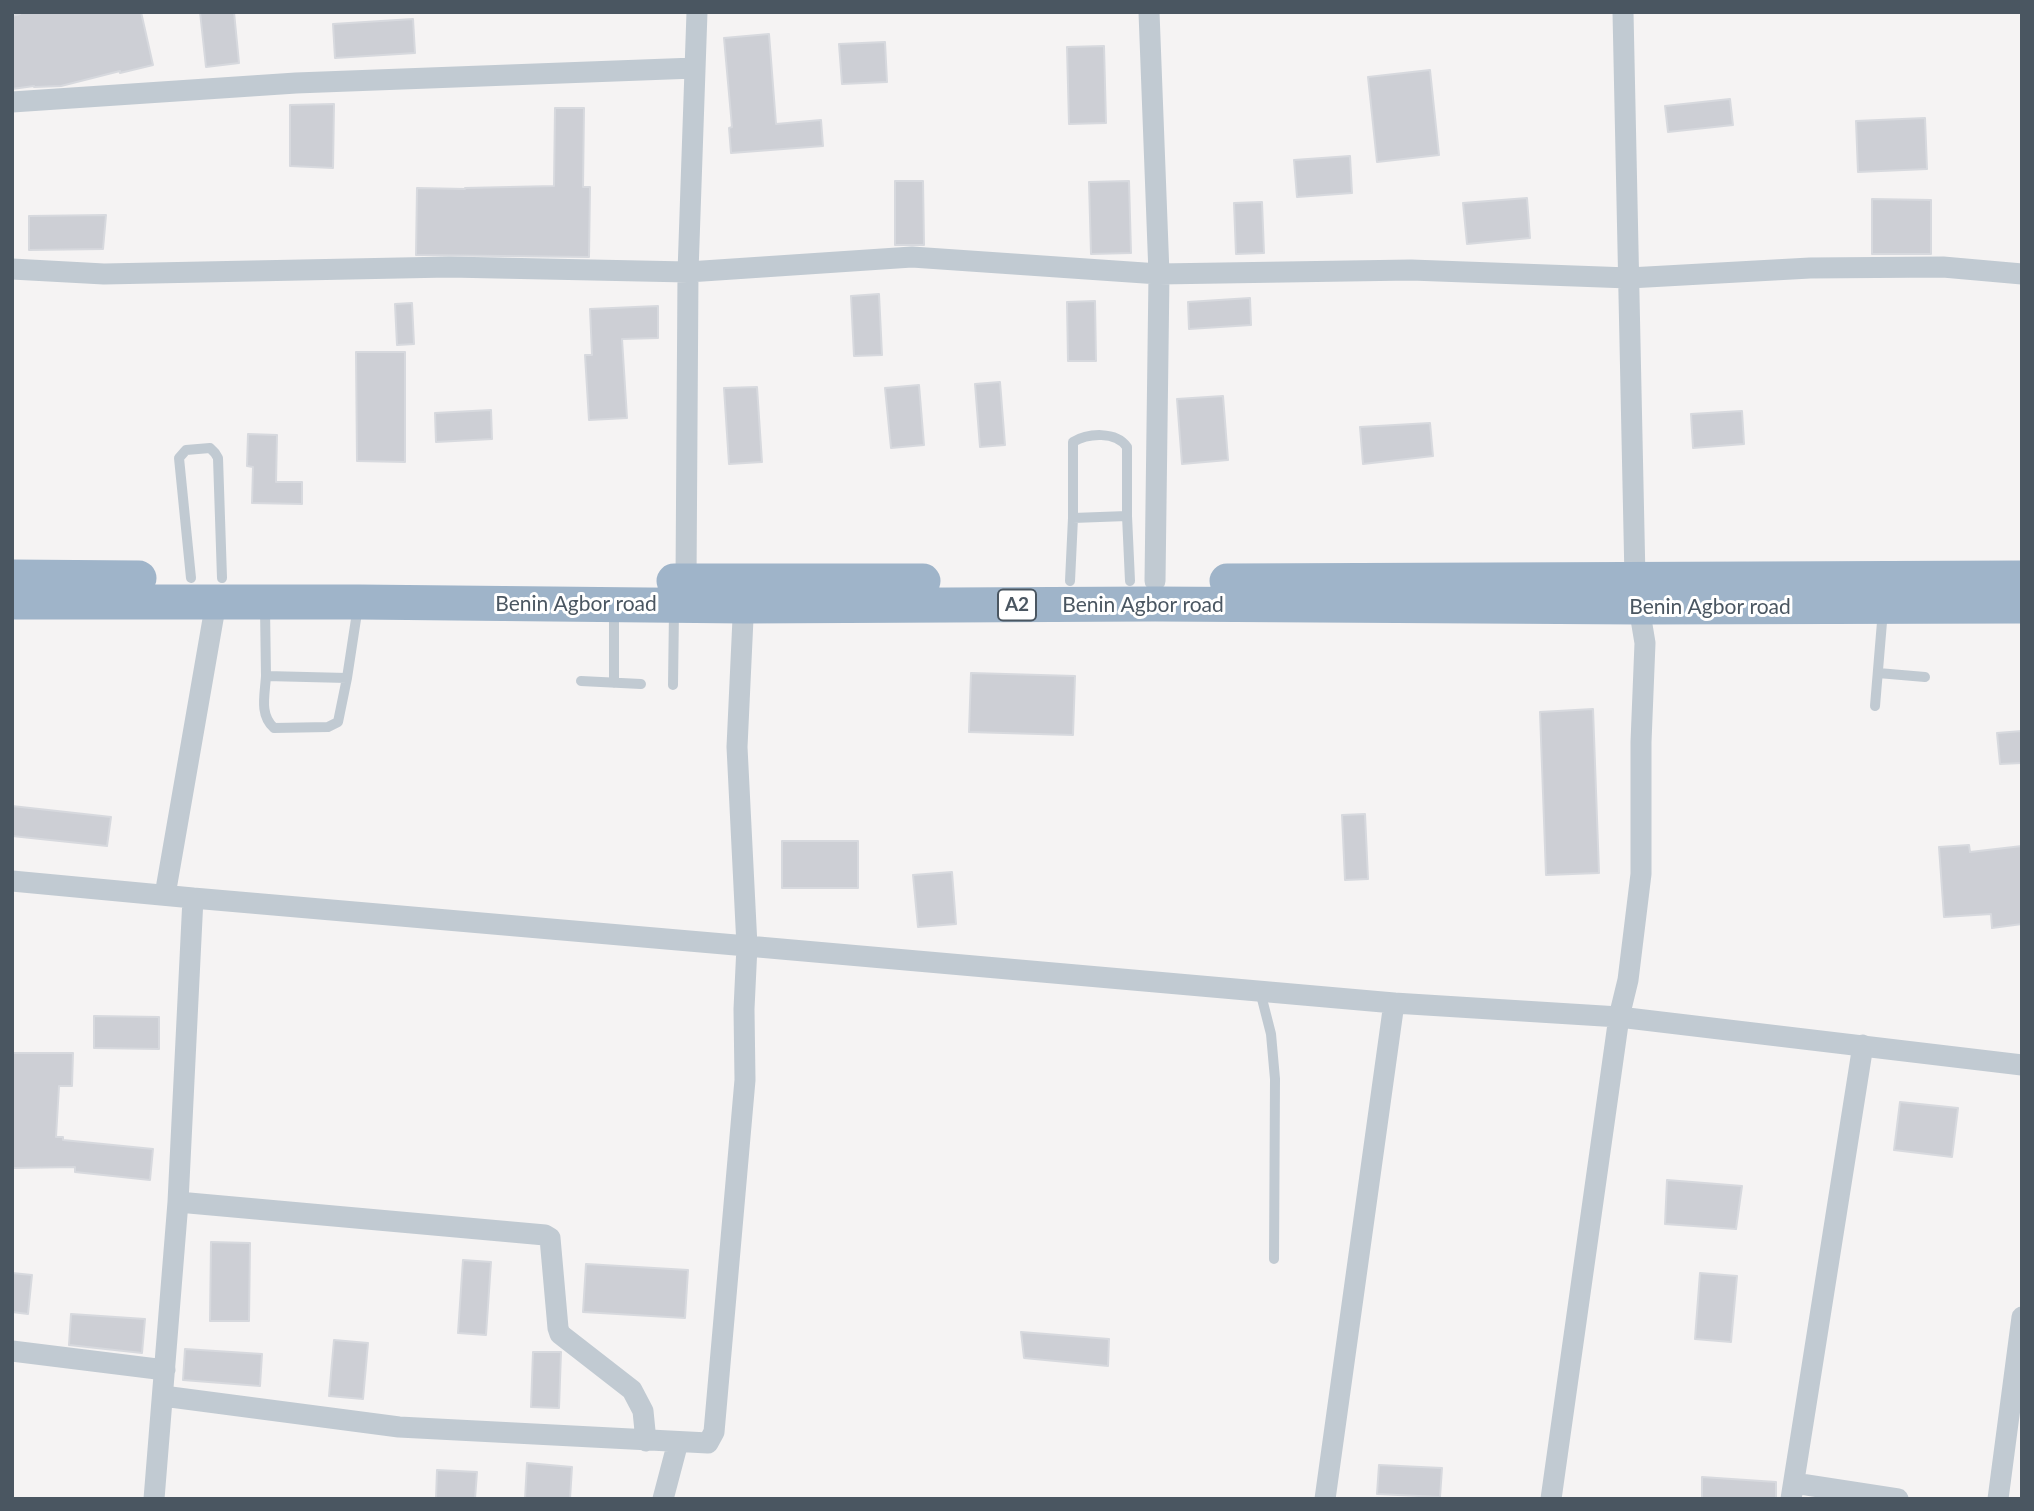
<!DOCTYPE html>
<style>
body{margin:0}
#map{position:relative;width:2034px;height:1511px;overflow:hidden;background:#f5f3f3;font-family:Lato,sans-serif}
canvas{display:block}
.frame{position:absolute;inset:0;border:14px solid #4a5661;pointer-events:none}
</style>
<div id="map">
<canvas width="2034" height="1511"></canvas>
<div class="frame"></div>
</div>
<script>
const context = document.querySelector('canvas').getContext('2d');
context.lineJoin = 'round';
function paint(path, color) { context.fillStyle = color; context.fill(path, 'evenodd'); }
function strokePath(path, color, width, dash) { context.strokeStyle = color; context.lineWidth = width; context.lineCap = dash ? 'butt' : 'round'; context.setLineDash(dash || []); context.stroke(path); }
function label(font, color, halo, rows, align = 'center') {
  context.font = font + ' Lato,sans-serif'; context.lineWidth = 6; context.setLineDash([]); context.textBaseline = 'middle'; context.strokeStyle = halo; context.fillStyle = color; for (const [text, x, y, turn = 0] of rows) {
    context.save(); context.translate(x, y); context.rotate((+turn || 0) * Math.PI / 180); context.textAlign = isNaN(turn) ? turn : align; if (halo) context.strokeText(text, 0, 0); context.fillText(text, 0, 0); context.restore();
  }
}
const building = new Path2D(`
 M20 12H141L153 65 120 73V71L61 86 34 87V86L12 89V16L20 14Z
 M200 12H234L239 63 206 67Z
 M413 19 415 53 335 58 333 24Z
 M769 34 776 124 821 120 823 146 731 153 729 128 732 127 724 38Z
 M885 42 887 82 842 84 839 44Z
 M1104 46 1106 123 1069 124 1067 47Z
 M1430 70 1439 155 1377 162 1368 77Z
 M1730 99 1733 125 1668 132 1665 106Z
 M334 104 333 168 290 166V105Z
 M555 108H584L583 187H590L589 257 416 255 417 188 465 189V188L554 186Z
 M1925 118 1927 169 1858 172 1856 121Z
 M1350 156 1352 193 1297 197 1294 160Z
 M895 181H923L924 245H895Z
 M1129 181 1131 253 1091 254 1089 182Z
 M1527 198 1530 238 1467 244 1463 203Z
 M1872 199 1931 200V254H1872Z
 M1262 202 1264 253 1236 254 1234 203Z
 M106 215 103 249 29 250V216Z
 M879 294 882 355 854 356 851 296Z
 M1250 298 1251 325 1189 329 1188 302Z
 M1095 301 1096 361H1068L1067 302Z
 M412 303 414 344 397 345 395 304Z
 M658 306V338L622 339 627 418 589 420 585 355H592L590 309Z
 M356 352H405V462L357 461Z
 M1000 382 1005 445 980 447 975 384Z
 M919 385 924 445 891 448 885 388Z
 M757 387 762 462 729 464 724 388Z
 M1223 396 1228 460 1182 464 1177 399Z
 M491 410 492 439 436 442 435 413Z
 M1742 411 1744 444 1693 448 1691 414Z
 M1430 423 1433 456 1363 464 1360 427Z
 M248 434 277 435 276 482H302V504L252 503 253 467 247 466Z
 M971 673 1075 676 1073 735 969 732Z
 M1593 709 1599 873 1546 875 1540 712Z
 M2022 731V763L2000 764 1997 733Z
 M12 806 111 817 107 846 12 836Z
 M1365 814 1368 879 1345 880 1342 815Z
 M782 841H858V888H782Z
 M1969 845 1970 852 2022 846V924L1992 928 1991 914 1944 917 1939 847Z
 M952 872 956 924 918 927 913 875Z
 M94 1016 159 1017V1049L94 1048Z
 M12 1053H73L72 1086H59L56 1137H63V1140L153 1149 150 1180 75 1172V1167L12 1168Z
 M1900 1102 1958 1108 1952 1157 1894 1150Z
 M1667 1180 1742 1186 1736 1229 1665 1224Z
 M211 1242 250 1243 249 1321H210Z
 M463 1260 491 1262 486 1335 458 1333Z
 M586 1264 688 1270 685 1318 583 1312Z
 M12 1273 32 1275 28 1314 12 1312Z
 M1700 1273 1737 1276 1731 1342 1695 1339Z
 M71 1314 145 1319 142 1353 69 1345Z
 M1021 1332 1109 1339 1108 1366 1024 1358Z
 M334 1340 368 1343 363 1399 329 1396Z
 M185 1349 262 1354 260 1386 183 1380Z
 M533 1352H561L559 1408 531 1407Z
 M527 1463 572 1467 570 1499H525Z
 M1379 1465 1442 1468 1440 1497 1377 1494Z
 M437 1470 477 1472 475 1499H436Z
 M1702 1477 1776 1482V1499H1702Z`);
paint(building, '#cdcfd5');
strokePath(building, '#d7d9de', 2);
strokePath(new Path2D(`
 M1073 518V442C1088 433 1116 431 1127 447V516
 M191 578 179 458 186 450 210 448 215 453 218 458 222 578
 M1070 581 1073 518 1127 516 1130 581
 M265 608 266 676 347 678 358 606
 M1878 673 1925 677
 M266 676C265 694 259 715 274 728L328 727 338 722 347 678
 M581 681 641 684
 M614 683V611
 M673 685 674 611
 M1875 706 1883 610
 M1260 991 1271 1034 1275 1079 1274 1259`), '#c1cad2', 10);
strokePath(new Path2D(`
 M1149 12 1159 274 1155 581
 M1623 12 1635 579
 M12 102 296 83 695 68
 M12 269 104 274 449 267 688 272 912 257 1159 274 1411 270 1629 278 1810 268 1943 267 2022 274
 M686 581 688 272 697 12
 M12 881 193 898 178 1202 154 1499
 M165 895 216 602
 M193 898 747 946 737 747 744 597
 M178 1202 545 1235 550 1238 558 1328 560 1334 632 1390 643 1411 646 1441
 M12 1351 165 1370
 M163 1396 399 1427 708 1443 714 1432 745 1080 744 1009 747 946 1394 1003 1619 1017 2022 1065
 M1794 1483 1898 1499
 M663 1499 678 1442
 M1325 1499 1394 1003
 M1551 1499 1619 1017 1628 980 1641 874V742L1645 643 1639 607
 M1791 1499 1863 1045
 M1998 1499 2022 1317`), '#c1cad2', 21);
strokePath(new Path2D(`
 M12 577 139 578
 M674 581H923
 M1227 581 2022 578
 M12 602H359L744 606 1155 604 1639 607 2022 606`), '#9fb4c9', 35);
for (const [x, y, w] of [
 [1017,605,38]
]) { const box = new Path2D(); box.roundRect(x - w / 2, y - 15.5, w, 31, 5); context.fillStyle = '#fff'; context.fill(box); strokePath(box, '#4a5661', 2); }
label('bold 19px', '#4a5661', null, [
 ["A2",1017,605]
]);
label('21px', '#4a5661', '#fff', [
 ["Benin Agbor road",576,604],
 ["Benin Agbor road",1143,605],
 ["Benin Agbor road",1710,607]
]);
</script>
